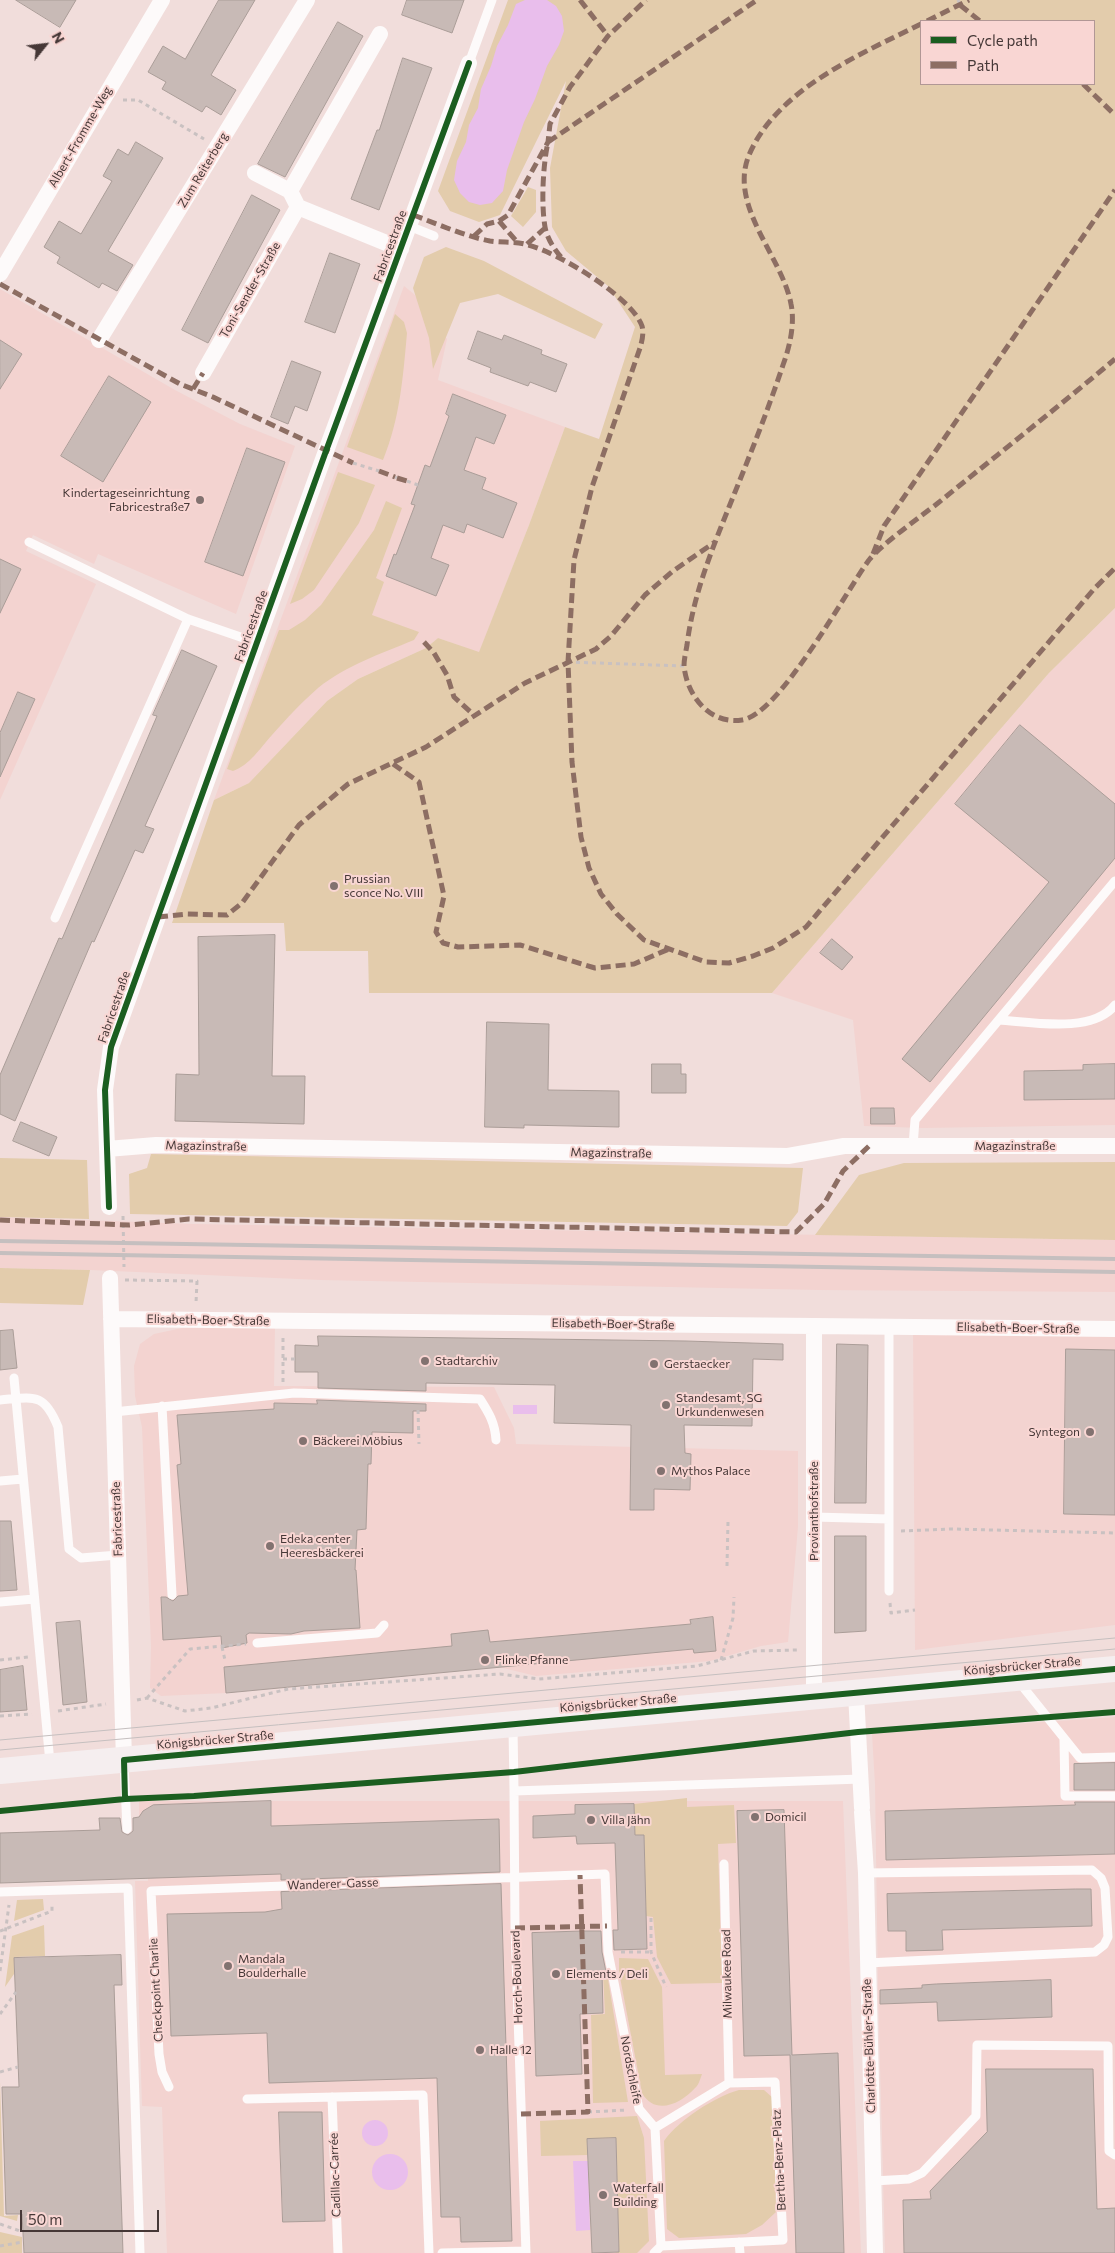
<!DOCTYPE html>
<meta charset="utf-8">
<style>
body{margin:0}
#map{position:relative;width:1115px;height:2253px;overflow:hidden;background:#f1dddb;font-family:Commissioner,sans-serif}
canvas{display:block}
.legend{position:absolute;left:920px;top:20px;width:175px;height:65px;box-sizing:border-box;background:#f9d6d3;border:1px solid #b19795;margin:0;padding:6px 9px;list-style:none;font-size:15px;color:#463837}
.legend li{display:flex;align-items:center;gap:10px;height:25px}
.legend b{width:25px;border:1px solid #b19795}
.north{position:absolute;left:20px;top:20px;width:50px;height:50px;-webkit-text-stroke:4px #f9d6d3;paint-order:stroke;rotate:61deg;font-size:14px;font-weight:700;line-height:20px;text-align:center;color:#463837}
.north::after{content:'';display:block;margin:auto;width:18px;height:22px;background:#463837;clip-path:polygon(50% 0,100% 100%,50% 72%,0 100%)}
.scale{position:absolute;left:20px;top:2210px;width:139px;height:22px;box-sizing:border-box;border:2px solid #463837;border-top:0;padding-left:6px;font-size:15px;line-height:18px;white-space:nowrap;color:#463837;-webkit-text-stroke:4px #f9d6d3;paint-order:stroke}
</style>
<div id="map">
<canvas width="1115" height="2253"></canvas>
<ul class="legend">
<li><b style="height:6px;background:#1b5e20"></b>Cycle path</li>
<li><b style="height:6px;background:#8d6e63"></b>Path</li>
</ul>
<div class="north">N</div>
<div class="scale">50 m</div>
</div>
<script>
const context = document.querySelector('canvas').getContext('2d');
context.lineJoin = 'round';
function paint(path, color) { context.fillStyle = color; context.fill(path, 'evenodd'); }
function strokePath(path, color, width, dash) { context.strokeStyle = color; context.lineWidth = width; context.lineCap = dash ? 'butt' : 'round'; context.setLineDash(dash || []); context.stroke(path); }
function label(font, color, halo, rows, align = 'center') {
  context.font = font + ' Commissioner,sans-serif'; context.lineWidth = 4; context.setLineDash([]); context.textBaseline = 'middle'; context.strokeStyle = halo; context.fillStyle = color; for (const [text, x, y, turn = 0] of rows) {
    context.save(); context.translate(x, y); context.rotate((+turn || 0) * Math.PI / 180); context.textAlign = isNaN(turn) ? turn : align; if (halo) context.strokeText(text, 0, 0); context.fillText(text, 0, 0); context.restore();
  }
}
paint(new Path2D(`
 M404 286 414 294 447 339 438 380 565 427 529 525 479 653 438 638 426 648 358 679 327 701 249 783 214 800Z
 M0 289 175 390 240 424 295 446 236 614 98 554 94 564 33 535 26 551 96 584 0 800Z
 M1115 608V1125L922 1128 864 1126 853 1020 772 993 1049 673Z
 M0 1217 194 1224 1115 1240V1292L819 1290 321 1280 90 1270 0 1268Z
 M1115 1322V1625L915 1650 913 1327Z
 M275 1326 274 1386 494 1387 514 1428 516 1444 798 1451V1527L788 1642 761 1646 710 1661 536 1676 499 1667 227 1693 161 1696 150 1688 151 1646 142 1427 135 1396 134 1366 140 1344 154 1334 187 1327Z
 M1115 1717V2253H885L878 1990 875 1784 872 1734Z
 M139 1801H843L861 2253H167L162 2107 142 2106 135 1881H148L146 1831H139Z`), '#f3d3d0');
paint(new Path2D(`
 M508 0H1115V608L1049 673 772 993H369L368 951H286L284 923H172L214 800 249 783 327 701 358 679 426 648 438 638 479 652 529 525 565 427 599 439 635 327 608 286 566 251 552 227 550 168 566 81 500 215 479 222 450 211 438 191ZM921 21H1094V84H921Z
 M528 187 536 190V212L523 227 511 216Z
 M446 247 484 261 603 324 595 339 498 294 460 303 433 369 429 338 413 288 424 257Z
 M395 314 404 322 407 333C403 377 400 419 383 460L347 447Z
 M338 472 375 485 359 523 314 590 302 599 290 604Z
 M386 501 402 508 376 578 384 582 372 615 419 632 414 640C380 654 347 665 318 688 302 702 286 719 272 735 260 748 250 765 233 771L227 769 279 630H289L305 620 321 605 374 530Z
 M151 1154 803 1168 798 1212 787 1226 130 1214 129 1174 147 1168Z
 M0 1158 87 1160 89 1219 0 1217Z
 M1115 1162V1240L815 1235 859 1175 904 1163Z
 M0 1268 90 1270 83 1305 0 1303Z
 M687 1798V1807L734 1805 736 1843 718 1844 722 1983 671 1984 657 1957 653 1917 646 1916 644 1835H635L634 1804Z
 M43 1899 44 1910 14 1921 17 1900Z
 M44 1925 45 1956 14 1957V1974L5 1987 12 1936Z
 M619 1958 648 1959 662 1987 665 2075 702 2074C700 2079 699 2085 695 2088 681 2104 655 2116 642 2093L619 1972Z
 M607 1973 628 2102 593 2103 591 2015 605 2014 603 1974Z
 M0 2082 4 2216 18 2215 17 2221 0 2216Z
 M739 2090H764L773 2098 776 2212 762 2225 746 2234 679 2238 667 2229 664 2141C679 2120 714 2097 739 2090Z
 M637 2116 644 2138 649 2241 637 2253H614L619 2251 616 2138 590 2139 587 2143 588 2155 541 2156 540 2121Z
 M0 2232 22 2237V2253H0Z`), '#e3ccac');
paint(new Path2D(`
 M525 0H547L556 6 562 16 564 31 559 45 547 66 535 99 524 122 507 170 503 191 492 203 480 205 469 202 460 193 454 180 457 161 466 142 469 125 478 108 481 89 491 66 497 46 508 25 516 4Z
 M513 1405H537V1414H513Z
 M362 2133a13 13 0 1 1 26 0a13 13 0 1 1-26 0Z
 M372 2172a18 18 0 1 1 36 0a18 18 0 1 1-36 0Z
 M573 2161H588L590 2230 576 2231Z`), '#e9beec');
const building = new Path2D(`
 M16 0H76L60 27Z
 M219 0H255L211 75 236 90 221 115 206 106 202 112 162 89 166 82 148 72 163 46 185 59Z
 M407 0H464L452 33 402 15Z
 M338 22 363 36 285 177 258 164Z
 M403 58 432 68 379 210 351 199 377 130H379Z
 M136 142 163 158 108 251 133 265 117 291 102 283 99 288 57 263 60 257 44 247 59 221 81 234 112 181 103 176 118 149 128 155Z
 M252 195 280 210 208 343 182 330Z
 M330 253 360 264 335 333 305 322Z
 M478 331 502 340 504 335 542 350 541 354 567 364 556 392 530 382 528 386 490 372 491 368 468 359Z
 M0 340 22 354 0 389Z
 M292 361 321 372 307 411 295 406 288 424 271 417Z
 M109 376 151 402 103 482 61 456Z
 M453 394 506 415 494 444 476 437 464 470 486 478 482 489 517 503 503 538 467 524 464 533 443 525 431 558 449 565 436 596 386 576 394 554 396 555 415 505 411 504 425 465 430 467 449 416 446 414Z
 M247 448 285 462 243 576 205 562Z
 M0 559 21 569 0 613Z
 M182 650 217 666 145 826 154 829 143 853 135 850 94 942 92 941 15 1121 0 1114V1075L59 938 62 939 157 716 153 715Z
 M18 692 35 699 0 777V733Z
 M1020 725 1115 804V858L930 1082 902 1059 1049 882 955 804Z
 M275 935 272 1076H305L304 1124 175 1121 176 1074 199 1075 198 937Z
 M832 939 853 957 842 970 820 953Z
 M487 1022 549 1024 548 1090 619 1091V1127L524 1125V1128L485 1127Z
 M652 1064H681V1074H686V1093H652Z
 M1115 1064V1099L1024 1100V1071L1083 1070V1065Z
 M871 1108H894L895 1124H871Z
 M21 1122 57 1137 49 1156 13 1141Z
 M13 1330 17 1368 0 1370V1331Z
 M318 1336 686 1341 783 1344V1360L753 1359 752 1426 684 1425 685 1453 691 1454 690 1490 654 1489V1510H630L631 1425 554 1423 555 1385 426 1383V1391L318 1388V1372H295V1345L318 1346Z
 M837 1344 868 1345 866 1503H835Z
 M1066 1349 1115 1350V1515L1064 1514Z
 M317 1400 426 1404V1411H413V1433L372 1432 371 1464H368L366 1529 357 1530 355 1570H356L360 1628 304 1631 291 1634 249 1633 246 1635 247 1643 222 1648 221 1636 163 1640 161 1597H166L173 1601 178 1596 188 1595 177 1465 181 1464 177 1415 274 1409V1403L317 1404Z
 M0 1521H11L17 1590 0 1591Z
 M835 1536H866V1631L835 1633Z
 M713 1617 716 1651 694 1653 693 1649 226 1693 224 1667 452 1646 451 1634 488 1630 490 1642 691 1624 690 1620Z
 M80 1621 87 1702 63 1705 56 1623Z
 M23 1666 27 1710 0 1712V1670Z
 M1115 1763V1790H1074V1764Z
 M271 1801V1826L499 1819 500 1872 281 1880V1874L0 1883V1833L100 1830 99 1818H120L122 1832 128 1835 133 1831V1818L139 1817 143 1811 153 1805Z
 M1075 1802H1115V1854L886 1860 885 1811 1075 1805Z
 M634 1804 635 1835H644L647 1949 614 1950 613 1930H618L615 1843 577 1844 576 1836 533 1838V1816L575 1814V1805Z
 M784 1810 792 2055 838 2053 844 2253H796L790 2055 744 2056 737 1811Z
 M501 1884 512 2241 461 2242 460 2217H441L437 2078 269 2083 267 2033 171 2036 167 1914 265 1912 282 1909 281 1892Z
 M1076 1889H1091L1092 1926 942 1930 943 1950 906 1951V1931H888L887 1894Z
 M582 1931H601L602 1952 606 1972H602L603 2013 580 2014 582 2074 536 2076 532 1933Z
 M121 1955 122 1985H114L123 2253H24L22 2214H6L2 2087H19L14 1958Z
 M1051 1980 1052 2017 938 2021 937 2002 880 2004V1990L922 1988V1985L936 1984Z
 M986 2069H1093L1097 2209 1115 2208V2253H904L903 2200 931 2199 930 2191 987 2132Z
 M279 2112H322L325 2221 283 2222Z
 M616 2138 619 2252 592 2253 587 2139Z`);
paint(building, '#c8bab6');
strokePath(building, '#aa9d98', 1);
strokePath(new Path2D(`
 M958 0 960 5
 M123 100H138L204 139
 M353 463 379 471
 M395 477 397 478
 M407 481 418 485
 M568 662 684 666
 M123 1216 124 1267
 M125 1280 197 1281 196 1303
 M283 1359H295
 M283 1382V1336
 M418 1410 419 1444
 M901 1531 952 1529 1115 1533
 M727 1566 728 1521
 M890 1603 891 1613 915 1610
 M222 1647 225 1660
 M0 1660 28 1657
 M721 1660 733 1618 734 1597
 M147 1698 190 1649 246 1644
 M137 1700 147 1698 185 1711 211 1708 288 1689 500 1674 539 1679 697 1666 754 1651 798 1650
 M58 1711 106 1704
 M0 1716 32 1714
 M1063 1716 1115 1712
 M874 1730 1032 1718
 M526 1771 843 1733
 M137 1799 503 1773
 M0 1811 113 1800
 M651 1918V1952L666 1987
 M0 1931 52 1911V1904
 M621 1952H651
 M0 1971 9 1905
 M0 2014 16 1992
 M0 2072 18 2067
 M588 2112 627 2110
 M0 2224 23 2232
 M0 2246 23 2242`), '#c9c1c1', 3, [4, 4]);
strokePath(new Path2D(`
 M469 63 492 0
 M409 226 434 236
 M29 542 188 619 258 643
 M55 918 188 619
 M999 1020C1031 1022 1092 1034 1115 1005
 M913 1146 915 1120 1115 881
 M889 1327V1591
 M14 1378 50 1763
 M0 1400C34 1397 44 1392 58 1427L69 1549 81 1558 118 1555
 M162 1406 172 1595
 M114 1412 294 1393 480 1399C489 1413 495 1423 496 1440
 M0 1481 23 1479
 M814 1517 889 1519
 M0 1602 34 1599
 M257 1643 377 1633 384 1625
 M1019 1682 1080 1758 1115 1757
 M513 1727 514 1791 861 1779
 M1064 1739 1065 1796H1115
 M124 1762 127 1829
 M514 1791 515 1928 526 2253
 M724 1864 729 2083
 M866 1873 1092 1870 1101 1878 1105 1888 1108 1937 1104 1945 1095 1952 867 1963
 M0 1892 128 1888 140 2253
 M169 2087 162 2072 159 2054 151 1891 605 1874 608 1952 639 2109 655 2128 661 2246
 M332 2097 338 2253
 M247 2099 423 2095 429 2253
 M873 2181 909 2179 922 2173 976 2116 977 2045 1108 2046 1109 2151 1115 2155
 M739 2242 740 2253
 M442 2253 526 2251
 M654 2253 661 2246 783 2240 775 2082 729 2083 655 2128`), '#fdfafa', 9);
strokePath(new Path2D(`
 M255 173 290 191 298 207 401 249
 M290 191 380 34
 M0 274 162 0
 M99 340 307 0
 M203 373 298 207
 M107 1149 156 1145 788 1156 844 1146H1115
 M109 1207 105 1090 111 1047 326 451 469 63
 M110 1278 124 1760
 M111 1319 1115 1329
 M856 1693 862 1808
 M814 1696V1326
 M862 1812 866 1873 875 2253`), '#fdfafa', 16);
strokePath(new Path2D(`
 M0 1771 1115 1669`), '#f5eeef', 26);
strokePath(new Path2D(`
 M0 1740 1115 1638
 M0 1750 1115 1649`), '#c5bfbf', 1);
strokePath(new Path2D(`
 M0 1241 1115 1259
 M0 1253 1115 1272`), '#c5bfbf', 4);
strokePath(new Path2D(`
 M580 0 608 36
 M960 5 980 21
 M927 21 969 0
 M921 24C861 54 777 89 749 155 728 206 782 256 791 304 795 323 790 346 783 365 767 413 748 460 729 507 711 552 693 596 687 645 686 651 684 659 684 666 687 696 710 725 742 720 779 715 845 593 869 560 883 543 919 518 938 503 997 455 1057 408 1115 359
 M1083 84 1115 115
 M413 215C438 224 464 236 490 241 502 243 516 241 528 245 557 252 632 297 642 326 644 333 642 341 640 348L592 487 574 560 568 662 572 762 581 837 589 868 601 894 617 914 644 940 706 962 729 963 753 956 773 948 806 927 1094 589 1115 568
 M499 221 518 243
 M474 236 487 224 499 221 508 215 548 142 550 124 570 87 608 36 646 0
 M527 244 545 228
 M561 257C554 249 547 238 545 227 541 203 543 165 548 142L757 0
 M0 284 180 384 213 397 353 463
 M193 389 203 373
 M379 471 395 477
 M397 478 407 481
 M873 554 884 526 1115 190
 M424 642 434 653 447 675 454 697 475 716
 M393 764 419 782 444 896 436 932 443 943 458 947 520 945 595 968 634 964 669 949
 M158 917 187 914 227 915 242 903 299 825 348 784 426 747 525 683 596 649 611 636 645 595 673 571 715 542
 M0 1220 129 1225 189 1219 796 1232 824 1204 843 1171 869 1146
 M515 1928 607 1926
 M521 2114 588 2112 580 1875`), '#8d6e63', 5, [10, 5]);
strokePath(new Path2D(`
 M109 1207 105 1090 111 1047 326 451 469 63
 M125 1799 124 1760 1115 1669
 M0 1811 125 1799 194 1796 514 1772 858 1732 1115 1712`), '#1b5e20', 6);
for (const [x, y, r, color] of [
 [200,500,5,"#827270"],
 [334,886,5,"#827270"],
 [425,1361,5,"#827270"],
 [654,1364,5,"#827270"],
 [666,1405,5,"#827270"],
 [1090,1432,5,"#827270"],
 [303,1441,5,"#827270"],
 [661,1471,5,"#827270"],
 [270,1546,5,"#827270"],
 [485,1660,5,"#827270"],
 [755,1817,5,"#827270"],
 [591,1820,5,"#827270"],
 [228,1966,5,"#827270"],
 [556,1974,5,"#827270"],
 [480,2050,5,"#827270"],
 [603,2195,5,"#827270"]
]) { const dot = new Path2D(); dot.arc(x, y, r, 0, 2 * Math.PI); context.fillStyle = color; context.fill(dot); strokePath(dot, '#f9d6d3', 2); }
label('12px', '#463837', '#f9d6d3', [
 ["Albert-Fromme-Weg",80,137,-60],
 ["Zum Reiterberg",203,170,-59],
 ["Fabricestraße",390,246,-70],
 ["Toni-Sender-Straße",250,290,-60],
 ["Fabricestraße",251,626,-70],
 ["Fabricestraße",114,1007,-71],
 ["Magazinstraße",206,1146,1],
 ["Magazinstraße",1015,1146],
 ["Magazinstraße",611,1153,1],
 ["Elisabeth-Boer-Straße",208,1320,1],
 ["Elisabeth-Boer-Straße",613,1324,1],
 ["Elisabeth-Boer-Straße",1018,1328,1],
 ["Provianthofstraße",814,1511,-90],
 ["Fabricestraße",117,1519,-92],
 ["Königsbrücker Straße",1022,1666,-5],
 ["Königsbrücker Straße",618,1703,-5],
 ["Königsbrücker Straße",215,1740,-5],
 ["Wanderer-Gasse",333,1884,-2],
 ["Milwaukee Road",727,1974,-91],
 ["Horch-Boulevard",517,1977,-92],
 ["Checkpoint Charlie",156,1990,-93],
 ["Charlotte-Bühler-Straße",869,2046,-92],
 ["Nordschleife",631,2070,79],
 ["Bertha-Benz-Platz",779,2160,-93],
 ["Cadillac-Carrée",335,2175,-92]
]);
label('12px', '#463837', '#f9d6d3', [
 ["Kindertageseinrichtung",190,493,"right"],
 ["Fabricestraße7",190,507,"right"],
 ["Prussian",344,879],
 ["sconce No. VIII",344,893],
 ["Stadtarchiv",435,1361],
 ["Gerstaecker",664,1364],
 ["Standesamt, SG",676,1398],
 ["Urkundenwesen",676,1412],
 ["Syntegon",1080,1432,"right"],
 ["Bäckerei Möbius",313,1441],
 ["Mythos Palace",671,1471],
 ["Edeka center",280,1539],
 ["Heeresbäckerei",280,1553],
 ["Flinke Pfanne",495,1660],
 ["Domicil",765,1817],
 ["Villa Jähn",601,1820],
 ["Mandala",238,1959],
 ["Boulderhalle",238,1973],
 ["Elements / Deli",566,1974],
 ["Halle 12",490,2050],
 ["Waterfall",613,2188],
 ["Building",613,2202]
], 'left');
</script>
